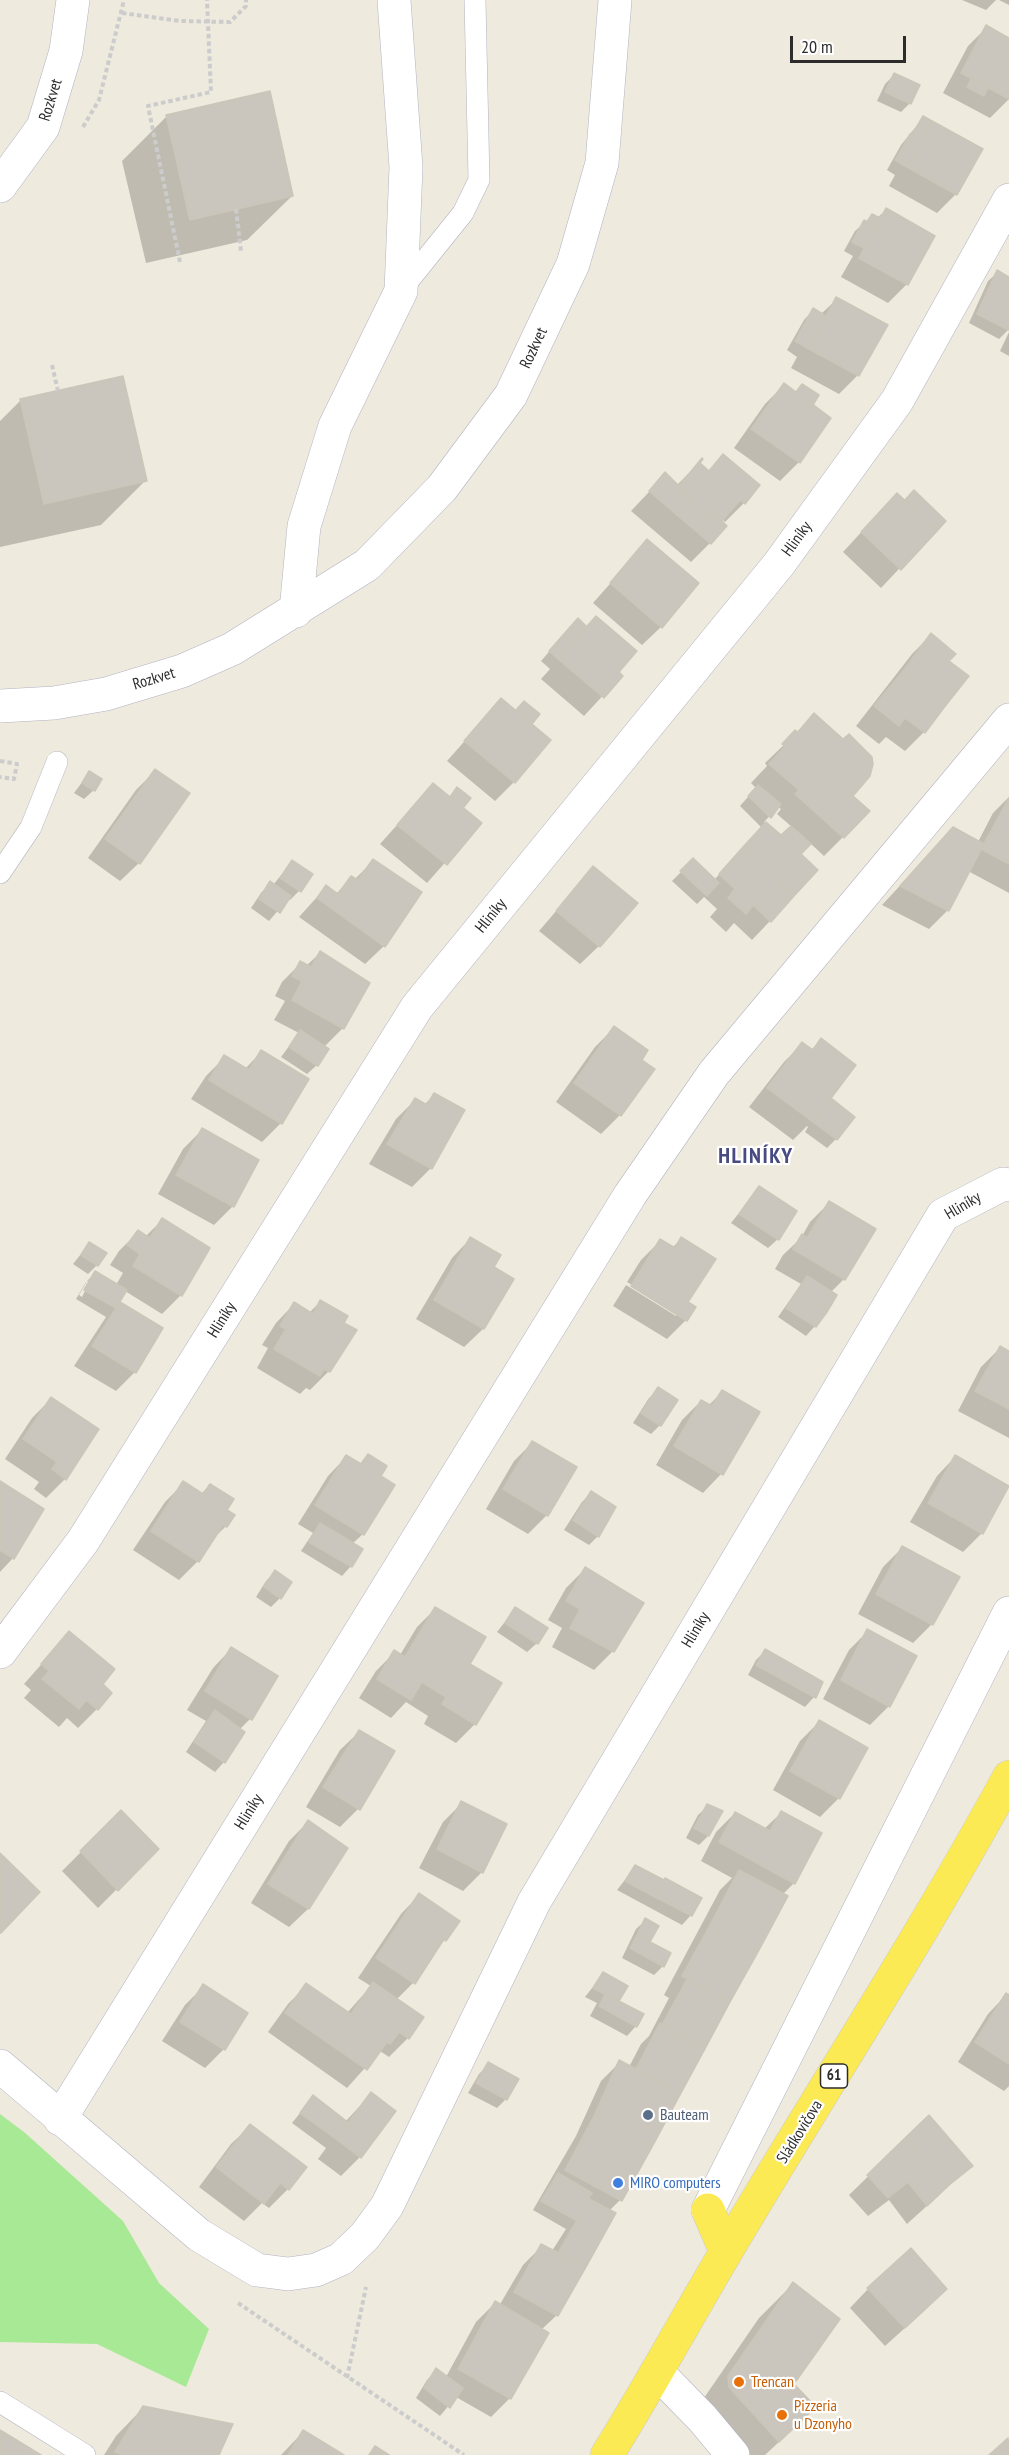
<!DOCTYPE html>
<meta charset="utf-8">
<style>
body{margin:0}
#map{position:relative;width:1009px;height:2455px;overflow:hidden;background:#efeade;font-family:"PT Sans Narrow",sans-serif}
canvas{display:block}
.scale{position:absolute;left:790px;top:36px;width:116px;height:27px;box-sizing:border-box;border:3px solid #2c2c2c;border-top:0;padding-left:8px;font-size:18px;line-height:21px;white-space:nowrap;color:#2c2c2c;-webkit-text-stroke:4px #fff;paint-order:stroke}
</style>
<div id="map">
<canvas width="1009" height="2455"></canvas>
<div class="scale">20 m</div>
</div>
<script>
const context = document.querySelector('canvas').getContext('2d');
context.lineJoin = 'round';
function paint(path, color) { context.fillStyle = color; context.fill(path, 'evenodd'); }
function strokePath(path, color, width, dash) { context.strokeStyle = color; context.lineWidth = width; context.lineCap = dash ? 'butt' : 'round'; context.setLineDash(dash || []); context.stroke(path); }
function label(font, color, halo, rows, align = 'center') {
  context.font = font + ' "PT Sans Narrow",sans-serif'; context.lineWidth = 4.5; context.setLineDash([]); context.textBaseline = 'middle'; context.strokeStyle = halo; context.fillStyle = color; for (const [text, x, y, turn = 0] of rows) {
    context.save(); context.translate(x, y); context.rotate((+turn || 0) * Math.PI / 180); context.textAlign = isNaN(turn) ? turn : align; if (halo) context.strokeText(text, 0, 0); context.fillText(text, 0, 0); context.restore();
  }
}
paint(new Path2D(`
 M0 2114 24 2132 123 2221 159 2283 209 2329 186 2387 97 2344 0 2342Z`), '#a8e996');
paint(new Path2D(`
 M962 0H996L986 10Z
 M999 0H1009V5Z
 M987 27 1009 39V99L990 118 943 93 968 46Z
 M894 75 910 103 901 112 877 101 885 84Z
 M167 116 292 196 247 240 146 263 122 161Z
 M923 118 956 194 937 213 889 186 895 175 887 170 901 145Z
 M886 210 907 284 888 303 841 277 853 256 844 251 855 231 872 216 877 218Z
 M998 272 1009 278V329L999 339 969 323 988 281Z
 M837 299 858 375 839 394 791 368 797 357 787 350 804 320 813 310 821 314Z
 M1009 332V356L1000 351Z
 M122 378 146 480 101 525 0 547V421L20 401Z
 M784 385 795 393 802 385 811 405 829 418 799 462 780 481 734 448 765 404Z
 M724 456 744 503 725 522 722 519 710 543 691 562 631 511 665 475 677 485 698 464 708 472Z
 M904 502 944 521 881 588 843 552 878 514Z
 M647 542 661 627 642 645 593 603Z
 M568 630 621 676 584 716 541 679 550 669 541 661Z
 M931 635 947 661 967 676 924 732 905 751 886 737 879 744 856 726 912 654Z
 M501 700 515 712 524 703 538 715 530 724 514 782 495 801 447 761Z
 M814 716 851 796 843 837 824 856 810 843 799 854 770 921 752 940 734 923 726 932 710 917 717 909 704 897 697 904 672 881 693 860 714 880 762 828 740 806 756 788 751 783 767 766 765 763ZM778 807 781 809 777 814 792 827 781 838 764 822Z
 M155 771 139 863 120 881 88 858 136 790Z
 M89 773 94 790 84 799 74 793Z
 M433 785 448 798 457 789 461 808 480 823 427 883 380 844Z
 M1009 797V893L968 871 948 910 929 929 882 905 935 848 978 842 993 813Z
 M373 861 384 946 365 964 299 917 326 887 336 894 351 878 354 880Z
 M292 862 311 874 299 891 290 900 288 899 269 921 251 908 261 893 270 883 273 885Z
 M593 868 599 946 580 964 539 931Z
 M320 953 343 1028 324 1047 317 1065 307 1074 281 1057 299 1033 274 1020 285 1001 275 996 282 982 301 963 306 966Z
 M614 1028 640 1060 620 1115 601 1134 556 1102 595 1047Z
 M821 1040 825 1103 836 1139 827 1148 805 1132 808 1127 807 1126 793 1140 749 1107 784 1062 802 1044 811 1050Z
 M261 1052 281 1123 262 1142 191 1099 206 1076 225 1057 245 1069Z
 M434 1095 431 1168 412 1187 369 1164 396 1119 415 1100 424 1105Z
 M202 1130 233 1206 214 1225 158 1194 183 1149Z
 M759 1188 778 1239 768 1248 731 1223Z
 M829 1203 844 1279 830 1293 835 1296 815 1326 806 1336 778 1317 801 1284 775 1269 783 1255 801 1238 810 1222Z
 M162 1220 181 1295 162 1314 125 1291 114 1308 120 1304 135 1372 116 1391 74 1366 106 1317 76 1299 86 1282 95 1273 116 1285 123 1273 110 1265 119 1251 138 1232 145 1237ZM87 1281H90L82 1297 79 1295Z
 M470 1239 492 1267 512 1279 483 1329 464 1347 416 1319 452 1258Z
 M681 1239 686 1320 667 1339 613 1306 626 1285 676 1316V1312L627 1282 641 1260 660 1241 672 1248Z
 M89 1244 97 1265 88 1274 73 1264Z
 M320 1302 342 1323 354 1330 329 1371 310 1390 306 1388 300 1394 257 1368 268 1348 262 1345 276 1323 294 1304 309 1313Z
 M1000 1348 1009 1352V1438L958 1411 981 1367Z
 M659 1389 660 1425 651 1434 633 1423 649 1398Z
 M723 1391 758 1413 721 1474 703 1493 656 1465 682 1420 701 1401 708 1406Z
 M51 1399 65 1479 46 1498 34 1489 39 1482 5 1459 32 1418Z
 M532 1443 547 1515 528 1534 486 1509 514 1461Z
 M368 1455 378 1477 363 1534 352 1544 351 1566 342 1576 301 1551 313 1533 298 1524 328 1476 346 1457 359 1465Z
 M955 1457 1008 1488 982 1533 963 1552 910 1522 937 1476Z
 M0 1483 13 1558 0 1572Z
 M184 1483 201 1494 210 1485 225 1511 226 1526 212 1540 198 1561 179 1580 133 1550 165 1502Z
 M591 1493 598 1536 589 1545 564 1530 582 1502Z
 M902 1548 932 1624 913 1643 858 1614 883 1567Z
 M585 1569 613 1651 594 1670 552 1647 562 1628 548 1620 566 1588Z
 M275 1572 280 1598 271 1607 256 1597 266 1581Z
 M435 1609 468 1664 475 1724 456 1743 424 1724 428 1716 406 1702 391 1718 359 1698 376 1671 395 1652 400 1655 417 1627Z
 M515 1609 537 1643 527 1652 497 1632Z
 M868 1631 889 1706 870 1725 823 1699 849 1650Z
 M69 1633 101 1684 97 1709 78 1728 67 1718 59 1727 24 1698 31 1690 24 1684Z
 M231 1649 250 1719 239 1730 224 1762 215 1772 186 1752 206 1721 187 1710 213 1668Z
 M765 1651 821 1683 814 1697 805 1707 748 1675 756 1660Z
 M819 1722 839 1798 820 1817 773 1790 800 1741Z
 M359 1732 358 1809 340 1827 306 1807 340 1750Z
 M462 1803 482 1872 463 1891 419 1868 443 1822Z
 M708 1806 721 1812 708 1836 699 1845 686 1838 698 1815Z
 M121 1812 157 1849 98 1908 62 1871Z
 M735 1813 764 1829 781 1813 794 1883 782 1895 786 1897 620 2200 609 2211 557 2315 541 2330 510 2398 491 2417 456 2397 440 2416 416 2398 427 2380 437 2370 446 2377 476 2322 495 2303 499 2306 523 2265 542 2246 552 2251 566 2229 533 2210 576 2136 601 2081 620 2062 629 2067 641 2044 649 2036 669 1998 664 1995 720 1890 732 1878 701 1861 716 1832Z
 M308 1822 346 1848 308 1909 289 1927 251 1903 289 1841Z
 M635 1867 691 1915 682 1925 617 1890Z
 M419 1895 445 1940 435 1949 413 1983 396 2000 421 2018 408 2038 389 2057 380 2051 347 2088 268 2032 288 2004 307 1985 347 2013 371 1986 358 1978 401 1914Z
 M646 1920 648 1942 663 1966 654 1975 622 1958 636 1929Z
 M603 1974 626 1986 617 2002 642 2015 636 2026 627 2036 590 2016 597 2003 585 1997Z
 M204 1986 224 2049 205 2068 162 2041 185 2005Z
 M1006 1995 1009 1996V2086L1004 2091 958 2062 988 2014Z
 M489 2064 506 2099 497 2108 468 2093 479 2074Z
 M371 2094 360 2157 341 2176 318 2159 326 2148 292 2123 313 2097 345 2122Z
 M929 2117 971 2166 907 2224 889 2200 868 2216 849 2195Z
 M250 2126 304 2168 288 2189 269 2208 262 2203 244 2221 199 2187 231 2144Z
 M793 2284 792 2385 780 2441 765 2455H725L695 2411 759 2318Z
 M868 2289 927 2308 885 2346 850 2308Z
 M143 2408 218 2455H104L116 2436Z
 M303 2432 341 2455H281Z`), '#0003');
const building = new Path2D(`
 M986 25 1009 38V99L961 73Z
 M894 73 920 85 911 104 885 92Z
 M971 79 988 88 984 96 967 87Z
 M270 91 293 196 190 220 166 115Z
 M923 116 932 121 907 167 895 160 910 134 912 135Z
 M932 121 983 149 957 195 907 167Z
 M886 208 935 236 908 285 859 258Z
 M872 214 880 218 876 227 867 222Z
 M864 220 876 227 864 248 852 242Z
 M997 270 1009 277V330L977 314Z
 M836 297 888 325 859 376 809 349Z
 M813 308 826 316 809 349 795 341Z
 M123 376 147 481 44 504 20 399Z
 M784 383 831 418 800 463 751 429Z
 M802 384 819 395 813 405 796 392Z
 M723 454 760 485 745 504 740 500 722 521 727 526 726 527 710 514 707 518 695 508 698 505 678 487 702 458 703 459 700 463 709 471Z
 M665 472 698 505 695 508 707 518 710 514 726 527 711 544 649 491Z
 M914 490 946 521 937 531 904 501Z
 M897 493 937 531 901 570 861 532Z
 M647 539 699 583 662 628 610 583Z
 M596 616 637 651 619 672 623 676 604 698 558 659Z
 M578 618 587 627 558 659 549 651Z
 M931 633 956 654 949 661 969 676 946 705 903 671Z
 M903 671 946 705 925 733 905 718 899 726 874 706Z
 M501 698 551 740 515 783 464 741Z
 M524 701 540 714 532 724 516 710Z
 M814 713 843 739 849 734 872 757 873 764 870 776 853 796 870 811 844 838 795 794 799 790 769 764 785 746 782 744 795 730 798 732Z
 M155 769 190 793 140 864 105 839Z
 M89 771 102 779 95 791 82 783Z
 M433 783 482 823 447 865 397 825Z
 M758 785 781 804 771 818 748 796Z
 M457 787 471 798 463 808 450 797Z
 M1009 798V864L981 849Z
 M766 822 781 835 791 826 811 844 801 854 818 870 794 896 743 847Z
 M953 827 984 844 949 911 900 886Z
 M743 847 794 896 771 922 753 905 746 914 728 898 735 889 719 874Z
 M693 858 719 883 707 896 680 871Z
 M373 859 422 892 385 947 317 898 326 885 338 894 351 876 358 880Z
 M292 860 313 874 301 892 280 878Z
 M593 866 638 903 600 947 556 911Z
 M270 881 291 896 280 913 259 899Z
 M320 951 370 983 344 1029 292 1000 302 981 292 976 300 961 311 967Z
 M614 1026 648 1050 642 1060 655 1069 621 1116 574 1083Z
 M300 1030 329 1049 318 1066 289 1047Z
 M821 1038 856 1065 813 1122 767 1088 802 1042 813 1050Z
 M261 1050 309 1079 282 1124 209 1080 224 1055 249 1070Z
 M434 1093 465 1110 432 1169 387 1144 415 1098 427 1105Z
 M831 1098 855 1117 837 1140 813 1122Z
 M202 1128 259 1160 234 1207 176 1175Z
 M759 1186 797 1211 779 1240 739 1214Z
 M829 1201 876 1229 845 1280 793 1249 802 1234 807 1238Z
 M162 1218 210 1248 182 1296 133 1266 140 1254 127 1245 138 1230 150 1238Z
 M470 1237 501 1255 494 1267 514 1279 484 1329 434 1300Z
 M681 1237 716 1259 688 1302 696 1307 687 1321 631 1286 660 1239 675 1248Z
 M89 1242 107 1253 98 1266 81 1255Z
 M95 1271 127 1290 116 1308 84 1290Z
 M807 1276 837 1295 827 1312 797 1291Z
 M797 1291 827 1312 816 1327 786 1308Z
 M320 1300 348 1316 344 1323 357 1330 330 1372 324 1369 320 1376 274 1349 286 1329 280 1326 294 1302 313 1314Z
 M120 1302 163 1328 136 1373 92 1346Z
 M1000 1346 1009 1351V1409L975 1391Z
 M658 1387 678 1400 661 1426 641 1413Z
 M722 1390 760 1412 723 1475 674 1446 701 1400 712 1406Z
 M51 1397 99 1429 66 1480 52 1469 57 1462 23 1439Z
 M532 1441 577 1467 548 1516 503 1489Z
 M368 1454 387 1466 381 1476 395 1485 364 1535 315 1505 346 1455 361 1464Z
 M955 1455 1009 1486 983 1534 928 1503Z
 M0 1481 44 1509 14 1559 0 1550Z
 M183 1481 203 1494 210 1484 234 1499 227 1510 235 1515 227 1527 223 1525 199 1562 151 1531Z
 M591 1491 616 1507 599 1537 573 1520Z
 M320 1523 363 1549 352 1567 309 1542Z
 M902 1546 960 1577 933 1625 876 1594Z
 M585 1567 644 1603 614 1652 570 1628 580 1609 566 1601Z
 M275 1570 292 1582 281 1599 264 1587Z
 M435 1607 486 1637 470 1664 502 1683 476 1725 442 1704 446 1697 422 1682 411 1700 377 1679 394 1650 405 1657Z
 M515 1607 548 1628 538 1644 505 1623Z
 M867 1629 917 1656 890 1707 841 1680Z
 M69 1631 115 1669 103 1684 112 1693 98 1710 86 1700 79 1709 42 1679 49 1671 41 1664Z
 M231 1647 278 1676 252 1720 205 1691Z
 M765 1649 823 1682 816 1698 756 1665Z
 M215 1710 245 1732 225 1763 194 1742Z
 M819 1720 868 1748 840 1799 790 1771Z
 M359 1730 395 1751 360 1810 323 1787Z
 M461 1801 507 1824 483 1873 437 1849Z
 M707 1804 723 1811 709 1836 694 1828Z
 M121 1810 159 1849 118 1891 80 1851Z
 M781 1811 822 1833 795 1884 719 1842 735 1812 770 1831Z
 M308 1820 348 1848 309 1909 268 1884Z
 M0 1853 40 1892 1 1933H0Z
 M635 1865 664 1880 655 1897 625 1881Z
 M739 1870 788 1896 758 1952 710 1925Z
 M665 1878 702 1898 692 1916 655 1897Z
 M419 1893 460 1921 446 1941 444 1939 415 1984 376 1958Z
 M645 1918 659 1926 650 1942 637 1935Z
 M710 1925 758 1952 730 2002 682 1976Z
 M637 1935 671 1953 664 1967 630 1948Z
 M603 1972 628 1986 619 2001 593 1988Z
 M687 1979 730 2002 706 2047 662 2025Z
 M373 1982 424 2017 409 2039 399 2032 390 2044 387 2042 367 2070 285 2013 306 1983 351 2014Z
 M203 1984 248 2013 225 2050 180 2022Z
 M1006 1993 1009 1995V2064L975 2042Z
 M605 1994 644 2014 637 2027 599 2006Z
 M660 2023 706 2047 681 2093 636 2069Z
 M619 2060 681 2093 652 2147 594 2116Z
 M488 2062 519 2079 507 2100 476 2083Z
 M371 2092 396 2111 361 2158 336 2139Z
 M313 2095 349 2123 336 2139 300 2113Z
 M929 2115 973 2166 949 2185 905 2138Z
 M594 2116 652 2147 622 2201 565 2170Z
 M250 2124 307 2167 289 2190 280 2183 264 2204 216 2167Z
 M905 2138 949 2185 927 2206 908 2182 888 2198 867 2175Z
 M558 2173 592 2193 576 2220 541 2201Z
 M589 2199 616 2213 586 2267 558 2253Z
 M541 2244 586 2267 558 2316 514 2292Z
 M911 2248 947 2289 905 2328 867 2288Z
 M793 2282 840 2319 794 2384 816 2407 779 2442 729 2387 728 2376Z
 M495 2301 549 2333 511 2399 458 2369Z
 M436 2368 463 2388 450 2408 424 2388Z
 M143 2406 233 2424 219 2455H122L115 2452Z
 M0 2430 41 2455H0Z
 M303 2430 344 2455H288Z
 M1008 2438 1009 2455H989Z
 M375 2446 389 2455H369Z`);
paint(building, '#cac6bd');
strokePath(building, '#cbc6b7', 1.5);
const service = new Path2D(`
 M401 290 463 213 479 180 475 0
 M0 873 31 827 57 762
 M0 2402 85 2455`);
const minor = new Path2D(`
 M0 186 43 127 66 51 73 0
 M296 611 304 526 335 426 401 291 406 167 394 0
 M0 706 54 703 106 694 182 671 232 649 367 565 442 488 511 395 573 264 602 163 615 0
 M0 1652 83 1541 417 1007 779 564 897 401 1009 200
 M0 2066 199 2235 257 2270 288 2274 316 2270 341 2259 365 2236 387 2206 534 1902 943 1215 1003 1184 1009 1185
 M60 2119 630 1195 714 1073 1009 720
 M708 2210 1009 1613
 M658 2373 702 2418 733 2455`);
const primary = new Path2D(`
 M708 2210 726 2252
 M607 2455C649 2388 686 2319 726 2252 820 2093 921 1939 1009 1777`);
strokePath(service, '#b2b2c1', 22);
strokePath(minor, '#b2b2c1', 34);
strokePath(primary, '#ccc', 34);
strokePath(new Path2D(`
 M122 13 180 21 230 22 246 6V0
 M83 127 99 100 124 0
 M236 209 241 251
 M180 262 148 106 211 92 207 0
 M52 365 58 391
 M0 761 17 764 14 779 0 777
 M238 2303 464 2455
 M347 2378 366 2287`), '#ccc', 4, [4.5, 3]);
strokePath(service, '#fff', 21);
strokePath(minor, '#fff', 33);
strokePath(primary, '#fcea55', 33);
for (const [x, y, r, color] of [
 [648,2115,6,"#5c6f8a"],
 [618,2183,6,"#3f7fe0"],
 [739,2382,6,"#e8710a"],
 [782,2415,6,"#e8710a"]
]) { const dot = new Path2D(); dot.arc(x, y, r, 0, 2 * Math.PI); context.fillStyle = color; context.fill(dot); strokePath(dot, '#fff', 2); }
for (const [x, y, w] of [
 [834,2076,27]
]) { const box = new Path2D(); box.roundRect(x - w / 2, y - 12, w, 24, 4.5); context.fillStyle = '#fff'; context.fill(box); strokePath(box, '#2c2c2c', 1.5); }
label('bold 15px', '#2c2c2c', null, [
 ["61",834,2076]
]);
label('16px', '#2c2c2c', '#fff', [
 ["Rozkvet",51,100,-73],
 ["Rozkvet",534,348,-65],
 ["Hliníky",797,539,-54],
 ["Rozkvet",154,679,-17],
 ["Hliníky",491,916,-51],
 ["Hliníky",963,1206,-31],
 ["Hliníky",222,1320,-58],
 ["Hliníky",696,1630,-59],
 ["Hliníky",249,1812,-58],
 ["Sládkovičova",800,2132,-58]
]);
label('16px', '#4e5e75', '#fff', [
 ["Bauteam",660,2115]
], 'left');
label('16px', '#366cbe', '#fff', [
 ["MIRO computers",630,2183]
], 'left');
label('16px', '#c56008', '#fff', [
 ["Trencan",751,2382],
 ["Pizzeria",794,2406],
 ["u Dzonyho",794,2424]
], 'left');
context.letterSpacing = '1.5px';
label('bold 22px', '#484b81', '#fff', [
 ["HLINÍKY",756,1157]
]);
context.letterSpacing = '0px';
</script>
